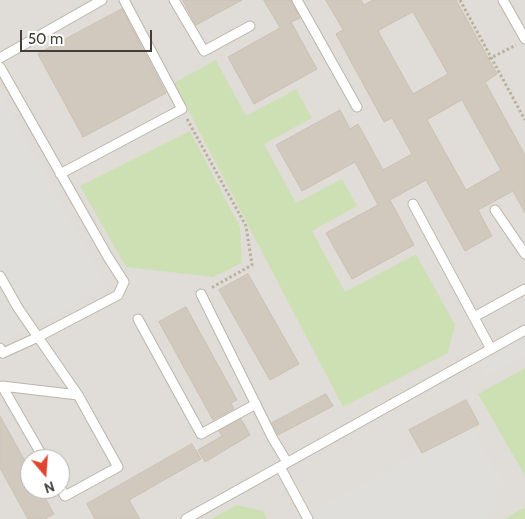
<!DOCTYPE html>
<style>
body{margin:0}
#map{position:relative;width:525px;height:519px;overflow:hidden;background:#f1eee7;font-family:Cabin,sans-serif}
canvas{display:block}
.north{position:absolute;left:20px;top:449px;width:50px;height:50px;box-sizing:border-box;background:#fff;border:1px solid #b4b2af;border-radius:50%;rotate:162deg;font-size:14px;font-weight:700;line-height:20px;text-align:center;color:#433e37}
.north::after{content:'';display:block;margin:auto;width:18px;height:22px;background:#df4630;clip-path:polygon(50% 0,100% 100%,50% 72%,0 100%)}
.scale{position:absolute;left:20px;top:30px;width:132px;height:22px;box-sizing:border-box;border:2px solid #433e37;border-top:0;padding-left:6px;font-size:15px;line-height:18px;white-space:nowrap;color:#433e37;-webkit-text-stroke:4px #fff;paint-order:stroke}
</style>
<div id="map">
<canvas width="525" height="519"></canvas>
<div class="north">N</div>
<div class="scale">50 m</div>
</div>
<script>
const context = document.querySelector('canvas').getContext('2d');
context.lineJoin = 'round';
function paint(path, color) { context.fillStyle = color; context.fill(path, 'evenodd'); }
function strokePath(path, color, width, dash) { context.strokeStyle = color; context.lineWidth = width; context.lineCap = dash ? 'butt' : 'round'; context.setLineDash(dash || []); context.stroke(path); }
paint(new Path2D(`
 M0 0H525V519H0ZM30 459H60V489H30Z`), '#e0ddd8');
paint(new Path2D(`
 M216 60 246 116 296 89 312 118 264 144 296 203 342 179 357 206 312 231 345 292 416 254 455 325 448 353 343 407 174 83Z
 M190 131 240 227 242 263 213 277 126 267 80 186Z
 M525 368V476L478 394Z
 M237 505 263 511 267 519H211Z
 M525 507V519H504Z`), '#cde0b4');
paint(new Path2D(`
 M0 93 106 286 0 344Z
 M525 339V355L487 376 481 364Z
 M471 425 504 486 496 491 497 511 483 519H319L314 510Z`), '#e0dedb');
const building = new Path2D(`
 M183 0H242L196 25Z
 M264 0H291L300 18 291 22 317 69 254 104 228 57 280 28Z
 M326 0H361L364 5 373 0H456L497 74 485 82 525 155V213L513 191 478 210 492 236 465 251 426 180 390 200 414 245 352 279 326 233 378 205 355 162 302 191 276 145 340 110 350 129 358 124 383 170 412 154 392 118 384 122 336 34 343 30ZM413 12 448 74 413 94 378 31ZM462 100 501 170 466 190 427 120Z
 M122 9 166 93 83 137 38 54Z
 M248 274 299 364 270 380 219 290Z
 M186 307 237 400 231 403 234 409 213 420 159 322Z
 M326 394 333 406 278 435 272 423Z
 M466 400 479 424 422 453 409 430Z
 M0 416 30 470V489H40L54 514 45 519H28L0 468Z
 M241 419 250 435 205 462 198 450 222 436 219 431Z
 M192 444 201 459 129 500 140 519H95L87 504Z`);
paint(building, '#d1c9be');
strokePath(building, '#cbc1b2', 1);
const lane = new Path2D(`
 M174 0 204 51 250 26
 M297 0 357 107
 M503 0 525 39
 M0 58 102 0
 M0 67 108 257 124 282 118 295 38 337 3 353 0 348
 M60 174 182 109 124 0
 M413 204 491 349
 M495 210 525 254
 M0 276 18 308 78 395 118 467 65 496 60 487
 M201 294 273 439 287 462
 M474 317 525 289
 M138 319 201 434 256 404
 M44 459 2 386 78 395
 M280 467 308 519
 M186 519 525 330`);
strokePath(lane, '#bbb5aa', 11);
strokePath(new Path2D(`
 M460 0 525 120
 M489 59 516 45
 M187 119 246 226 252 265 211 288`), '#bbb09d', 3, [2.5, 2.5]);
strokePath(lane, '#fff', 9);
</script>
